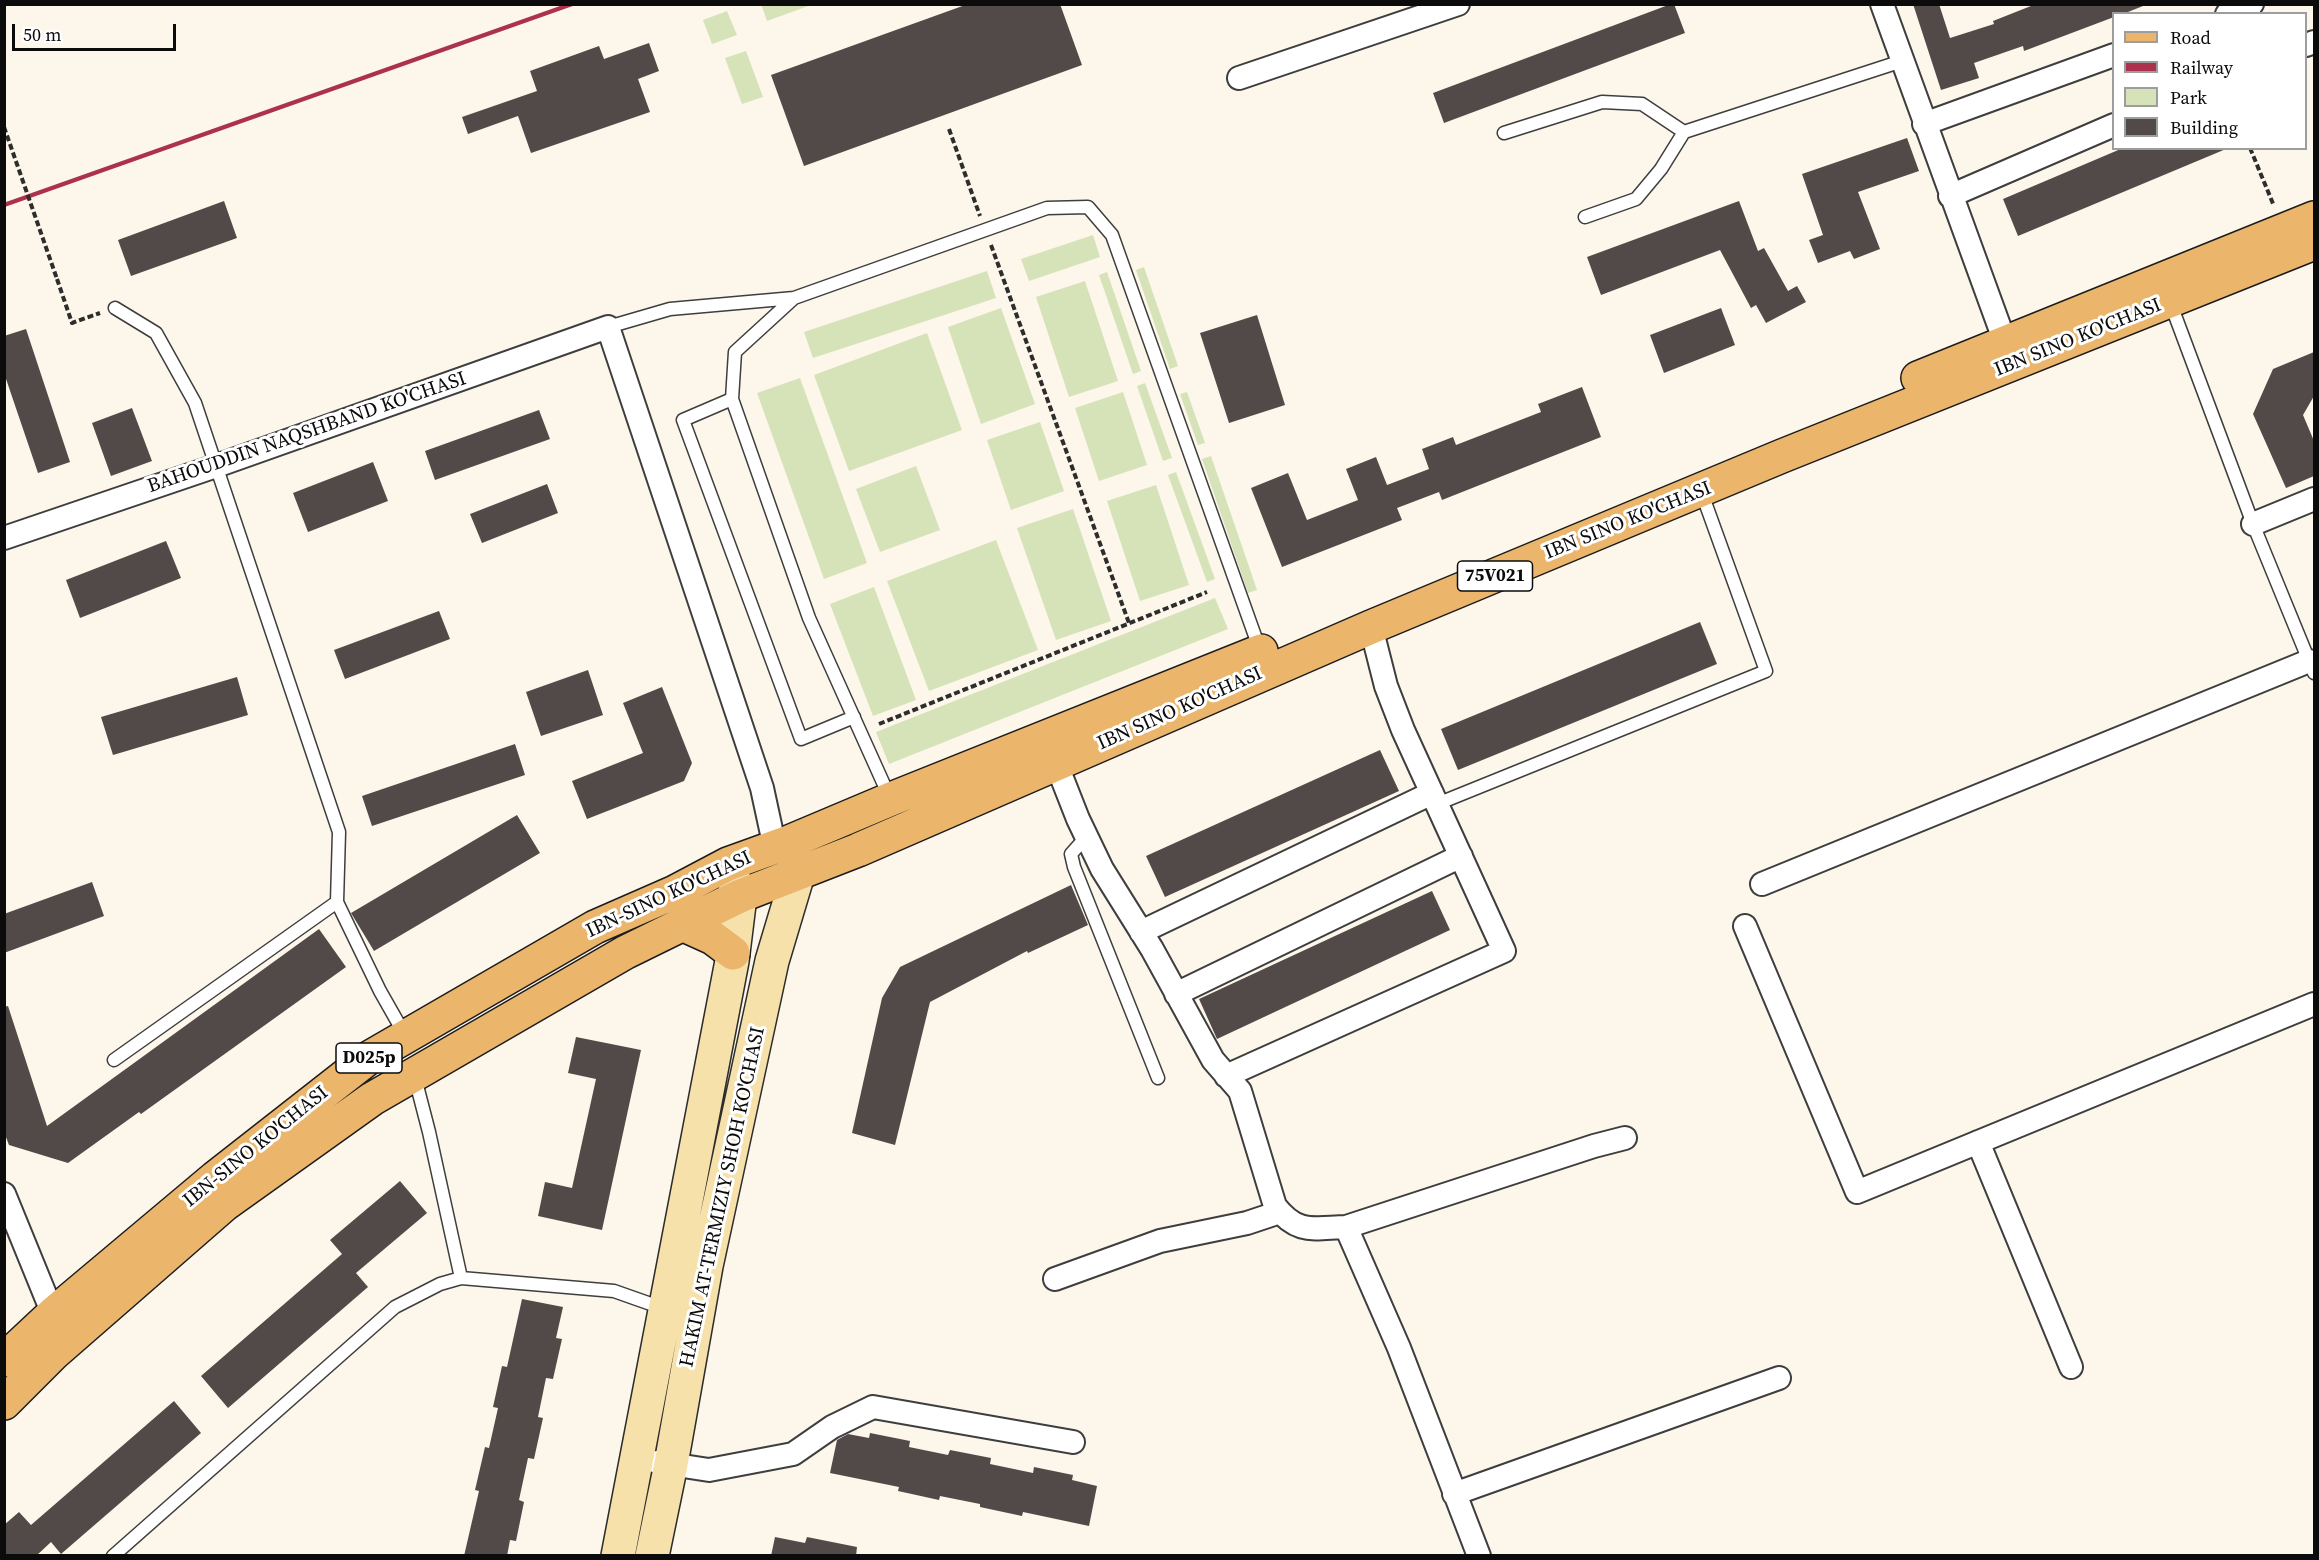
<!DOCTYPE html>
<style>
body{margin:0}
#map{position:relative;width:2319px;height:1560px;overflow:hidden;background:#fdf6ea;font-family:"Source Serif 4",serif}
canvas{display:block}
.frame{position:absolute;inset:0;border:6px solid #0b0b0b;pointer-events:none}
.legend{position:absolute;left:2112px;top:12px;width:195px;height:138px;box-sizing:border-box;background:#fff;border:2px solid #9d9d9d;margin:0;padding:8px 10px;list-style:none;font-size:18px;color:#0b0b0b}
.legend li{display:flex;align-items:center;gap:12px;height:30px}
.legend b{width:30px;border:2px solid #9d9d9d}
.scale{position:absolute;left:12px;top:24px;width:164px;height:27px;box-sizing:border-box;border:3px solid #0b0b0b;border-top:0;padding-left:8px;font-size:18px;line-height:21px;white-space:nowrap;color:#0b0b0b;-webkit-text-stroke:4px #fff;paint-order:stroke}
</style>
<div id="map">
<canvas width="2319" height="1560"></canvas>
<div class="frame"></div>
<ul class="legend">
<li><b style="height:8px;background:#ebb66c"></b>Road</li>
<li><b style="height:8px;background:#ac314c"></b>Railway</li>
<li><b style="height:16px;background:#d6e3b8"></b>Park</li>
<li><b style="height:16px;background:#524a48"></b>Building</li>
</ul>
<div class="scale">50 m</div>
</div>
<script>
const context = document.querySelector('canvas').getContext('2d');
context.lineJoin = 'round';
function paint(path, color) { context.fillStyle = color; context.fill(path, 'evenodd'); }
function strokePath(path, color, width, dash) { context.strokeStyle = color; context.lineWidth = width; context.lineCap = dash ? 'butt' : 'round'; context.setLineDash(dash || []); context.stroke(path); }
function label(font, color, halo, rows, align = 'center') {
  context.font = font + ' "Source Serif 4",serif'; context.lineWidth = 6; context.setLineDash([]); context.textBaseline = 'middle'; context.strokeStyle = halo; context.fillStyle = color; for (const [text, x, y, turn = 0] of rows) {
    context.save(); context.translate(x, y); context.rotate((+turn || 0) * Math.PI / 180); context.textAlign = isNaN(turn) ? turn : align; if (halo) context.strokeText(text, 0, 0); context.fillText(text, 0, 0); context.restore();
  }
}
paint(new Path2D(`
 M761 4H811V5L767 21Z
 M727 11 737 35 712 44 703 20Z
 M746 51 763 97 742 104 725 58Z
 M1093 235 1100 257 1029 281 1021 259Z
 M1144 267 1178 366 1170 369 1136 270Z
 M987 271 996 298 813 358 804 332Z
 M1107 272 1141 371 1133 374 1099 275Z
 M1085 281 1118 381 1069 397 1036 297Z
 M1001 308 1035 404 981 424 948 327Z
 M927 333 962 430 849 471 814 375Z
 M800 378 867 563 824 579 757 393Z
 M1145 383 1172 458 1163 461 1137 386Z
 M1123 392 1147 465 1099 481 1075 408Z
 M1187 392 1205 443 1198 445 1180 394Z
 M1040 422 1064 491 1011 510 987 440Z
 M1211 456 1257 590 1248 593 1202 459Z
 M916 466 940 530 880 552 856 489Z
 M1176 472 1215 579 1207 582 1168 475Z
 M1156 485 1189 585 1140 601 1107 501Z
 M1073 509 1111 621 1056 640 1017 528Z
 M996 540 1038 650 929 691 887 581Z
 M874 587 916 700 873 716 830 604Z
 M1215 598 1228 629 889 764 876 732Z`), '#d6e3b8');
paint(new Path2D(`
 M968 4H1060L1082 65 804 166 771 75Z
 M1671 4H1674L1685 33 1444 123 1433 93Z
 M1913 4H1939L1950 38 1994 24 1993 21 2036 4 2143 6 2123 14H2114V17L2024 51 2023 46 1974 63 1979 78 1941 90Z
 M649 43 659 71 638 79 650 112 531 153 518 116 468 134 462 117 537 91 530 71 599 46 604 59Z
 M1907 138 1919 171 1858 192 1880 249 1854 259 1850 251 1818 263 1809 240 1823 235 1802 174Z
 M2123 148 2226 149 2018 236 2003 199Z
 M224 201 237 238 131 276 118 240Z
 M1739 201 1758 251 1764 248 1788 291 1797 286 1806 302 1766 323 1756 305 1751 308 1720 250 1601 295 1587 257Z
 M1721 308 1735 345 1664 373 1650 335Z
 M1257 315 1285 405 1229 423 1200 333Z
 M26 329 70 462 38 473 4 373V336Z
 M2314 352V396L2303 415 2314 441V476L2286 488 2253 414 2273 369Z
 M1582 387 1601 437 1442 500 1439 492 1397 508 1402 520 1282 567 1251 488 1288 473 1307 520 1358 500 1346 469 1376 457 1387 485 1429 469 1422 449 1453 437 1456 445 1541 412 1538 404Z
 M132 408 152 461 111 476 92 423Z
 M539 410 550 439 435 480 425 451Z
 M373 462 388 501 308 532 293 493Z
 M547 484 558 513 482 543 470 514Z
 M166 541 181 578 80 618 66 580Z
 M439 611 450 639 345 679 334 650Z
 M1700 622 1717 664 1458 770 1441 729Z
 M588 670 603 715 541 736 526 692Z
 M237 677 248 715 113 755 101 717Z
 M662 687 692 763 684 781 587 819 572 781 643 753 623 703Z
 M515 744 525 775 372 826 362 796Z
 M1380 750 1399 791 1165 897 1146 856Z
 M517 815 540 853 374 951 351 913Z
 M92 882 104 916 4 953V914Z
 M1071 885 1088 925 1028 953 1027 951 930 1002 895 1145 852 1133 882 998 900 967Z
 M1432 891 1450 930 1217 1039 1199 999Z
 M319 929 346 967 141 1114 139 1112 68 1163 9 1145 4 1132V1007L8 1006 47 1126Z
 M576 1037 641 1050 602 1230 538 1216 545 1182 572 1188 596 1079 568 1073Z
 M400 1181 427 1213 356 1273 368 1287 228 1408 201 1376 342 1254 330 1240Z
 M522 1299 563 1307 556 1338 562 1339 553 1379 546 1378 538 1417 543 1418 534 1459 528 1458 519 1500 524 1502 516 1541 510 1540 507 1556H464L479 1491 475 1490 485 1447 489 1448 498 1408 493 1407 502 1366 507 1367Z
 M174 1401 201 1433 61 1554 51 1542 36 1556H4V1525L19 1512 31 1525Z
 M870 1433 910 1441 909 1447 948 1455 950 1450 991 1458 990 1464 1033 1473 1034 1467 1073 1475 1072 1480 1097 1486 1089 1526 1023 1512 1022 1516 980 1507V1504L940 1496 939 1500 898 1491 899 1487 830 1473 837 1440 848 1434 869 1438Z
 M775 1537 805 1543 807 1537 857 1547 856 1556H771Z`), '#524a48');
const lane = new Path2D(`
 M1504 133 1602 102 1642 104 1684 132
 M1585 217 1636 199 1661 169 1684 132 1902 61
 M2170 302 2253 524 2314 673
 M115 308 156 333 195 403 339 832 337 902 380 991 405 1035
 M608 327 670 309 794 298
 M732 399 735 352 794 298 1047 208 1088 207 1112 235 1260 650
 M854 717 801 739 683 420 732 399 809 618 890 798
 M1437 804 1766 671 1701 491
 M1087 836 1071 854 1074 867 1158 1078
 M114 1060 337 902
 M415 1078 429 1132 461 1278
 M113 1556 395 1307 440 1284 461 1278 614 1291 665 1309`);
const street = new Path2D(`
 M1882 4 2005 342
 M2227 14 2252 4
 M2306 45 2314 42
 M1239 78 1458 4
 M1924 124 2114 55
 M1950 196 2114 125
 M2253 524 2314 499
 M4 538 216 466 608 327 762 788 775 848
 M1056 763 1078 819 1102 869 1152 949 1213 1060 1240 1091 1275 1206C1298 1235 1313 1228 1346 1227L1399 1348 1479 1556
 M1762 884 2309 661
 M1745 926 1857 1192 2314 1004
 M1141 932 1432 793
 M1176 994 1461 856
 M1226 1076 1504 951 1403 730 1386 686 1371 627
 M1978 1142 2071 1367
 M4 1194 53 1314
 M1346 1227 1594 1146 1625 1138
 M1055 1279 1160 1241 1247 1223 1280 1212
 M657 1462 709 1470 793 1454 832 1427 873 1407 1073 1442
 M1454 1494 1779 1378`);
const secondary = new Path2D(`
 M618 1556 732 961 740 896 731 872
 M652 1556 671 1464 706 1266 772 961 798 874 792 851`);
const primary = new Path2D(`
 M1918 378 2314 218
 M682 924 713 938 733 953
 M4 1360 53 1314 215 1178 367 1059 595 927 675 892 728 864 789 842 891 799 1261 651
 M4 1403 53 1354 225 1204 372 1099 626 952 740 896 858 850 1371 627 1782 456 2314 243`);
strokePath(lane, '#3e3e3e', 15);
strokePath(street, '#3e3e3e', 26);
strokePath(secondary, '#2d2d2d', 36);
strokePath(primary, '#1c1c1c', 36);
strokePath(new Path2D(`
 M949 129 980 216
 M2250 148 2274 206
 M991 245 1129 623
 M57 279 72 323 100 313
 M879 724 1207 592`), '#2d2d2d', 4, [6, 3]);
strokePath(lane, '#fff', 12);
strokePath(street, '#fff', 22);
strokePath(secondary, '#f7e1ab', 33);
strokePath(primary, '#ebb66c', 33);
strokePath(new Path2D(`
 M4 205 572 4`), '#ac314c', 4.5);
strokePath(new Path2D(`
 M4 127 57 279`), '#2d2d2d', 4, [6, 3]);
for (const [x, y, w] of [
 [1495,576,75],
 [369,1058,66]
]) { const box = new Path2D(); box.roundRect(x - w / 2, y - 15, w, 30, 4.5); context.fillStyle = '#fff'; context.fill(box); strokePath(box, '#0b0b0b', 1.5); }
label('bold 18px', '#0b0b0b', null, [
 ["75V021",1495,576],
 ["D025p",369,1058]
]);
label('20px', '#0b0b0b', '#fff', [
 ["IBN SINO KO'CHASI",2078,338,-22],
 ["BAHOUDDIN NAQSHBAND KO'CHASI",307,433,-19],
 ["IBN SINO KO'CHASI",1628,521,-22],
 ["IBN SINO KO'CHASI",1180,709,-24],
 ["IBN-SINO KO'CHASI",669,895,-25],
 ["IBN-SINO KO'CHASI",256,1147,-39],
 ["HAKIM AT-TERMIZIY SHOH KO'CHASI",723,1197,-78]
]);
</script>
